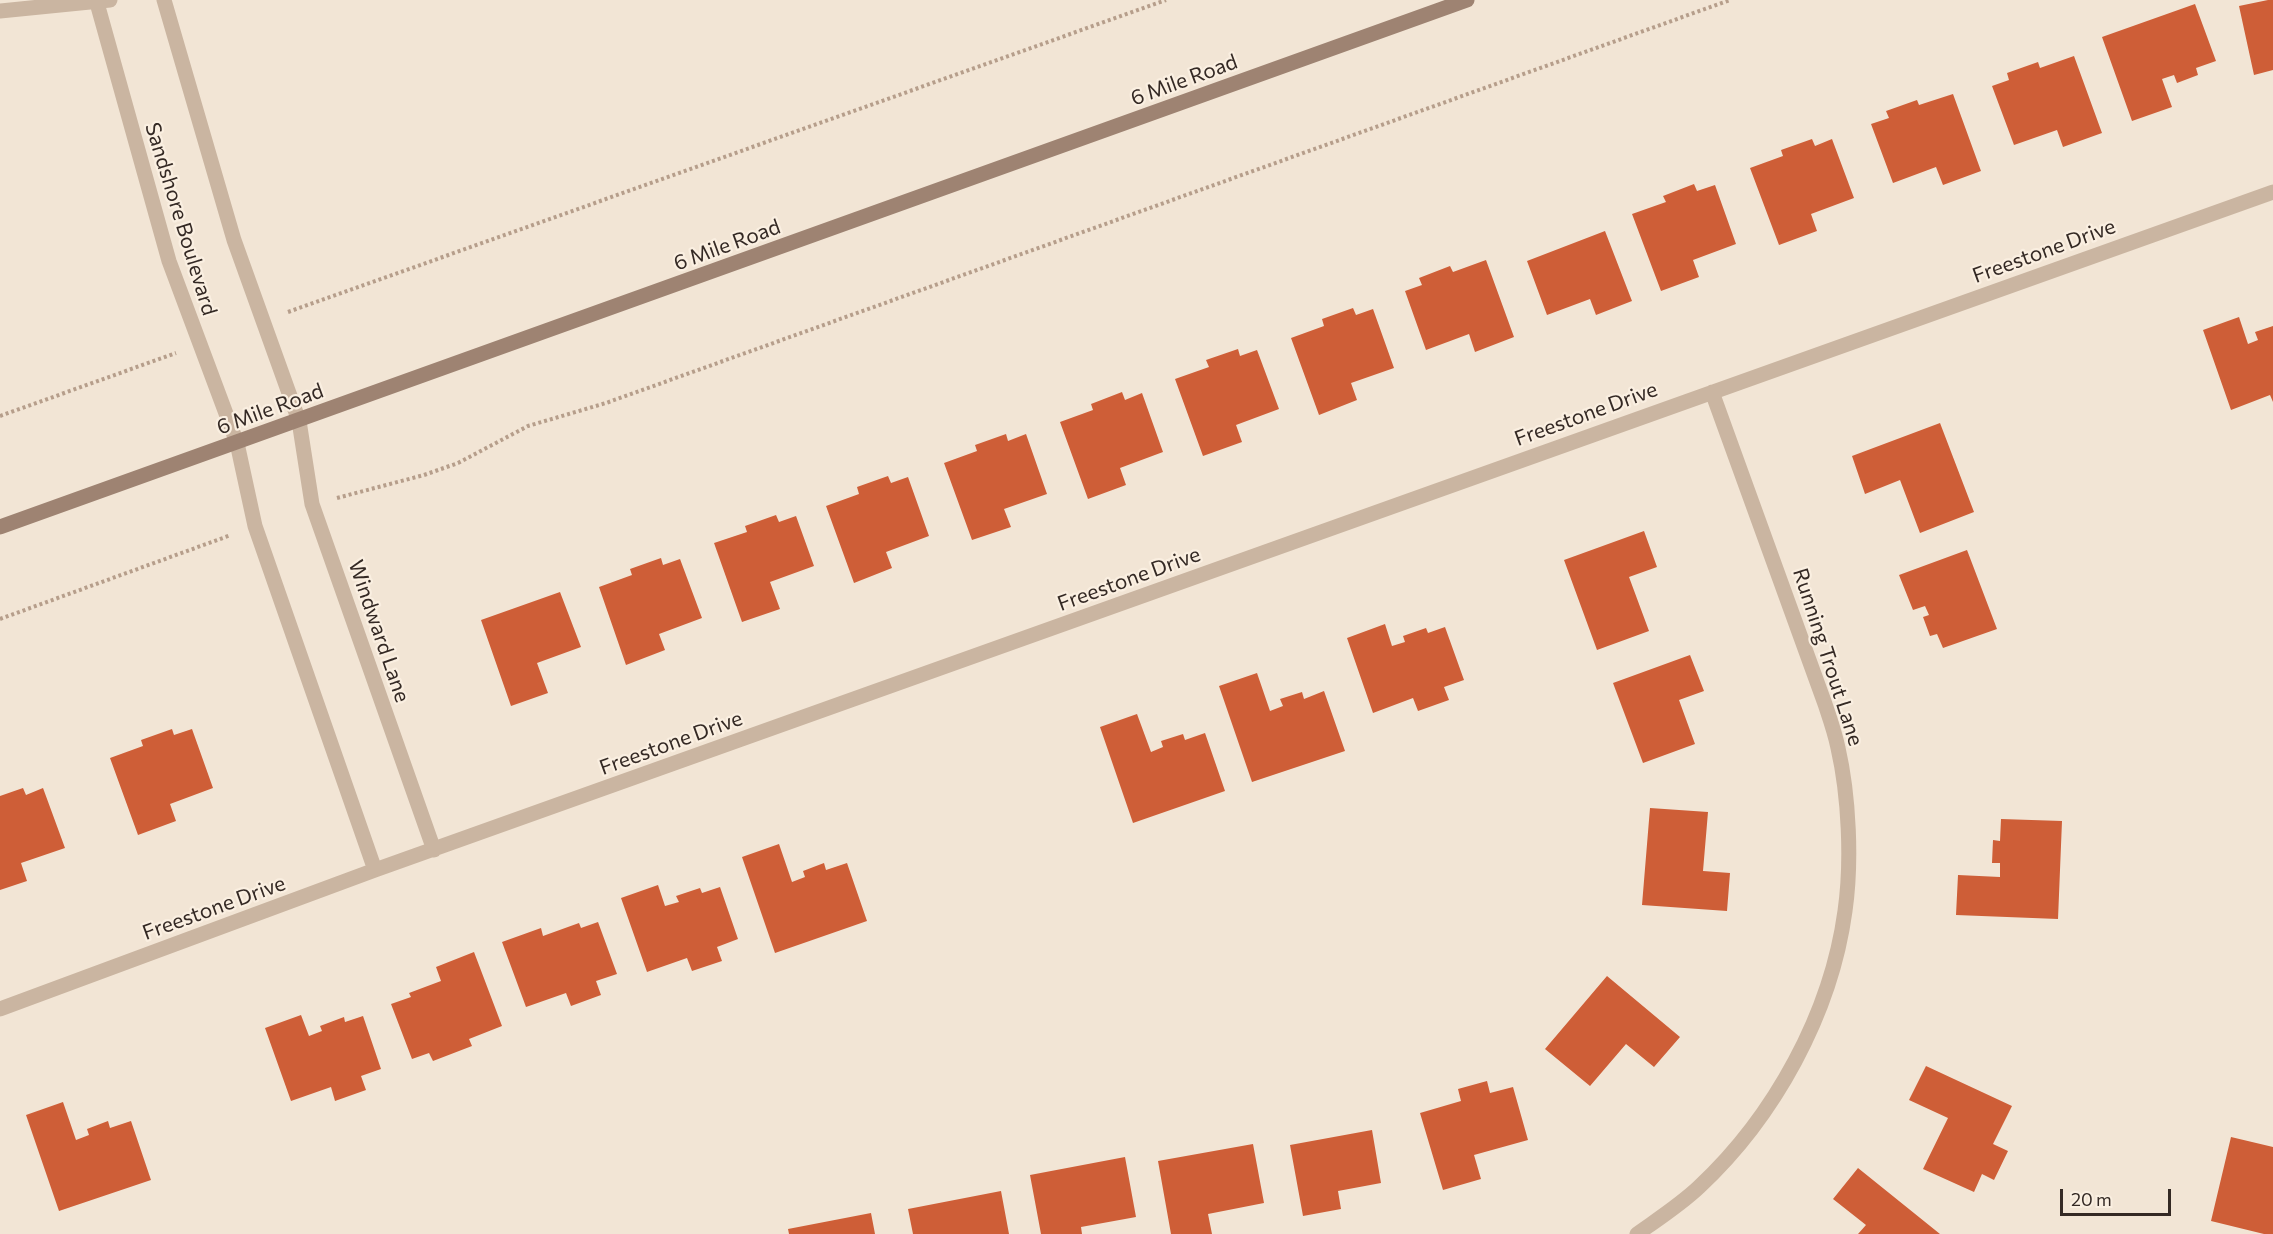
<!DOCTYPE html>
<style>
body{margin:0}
#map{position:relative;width:2273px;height:1234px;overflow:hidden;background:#f2e5d5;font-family:Commissioner,sans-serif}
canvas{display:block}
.scale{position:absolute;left:2060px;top:1189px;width:111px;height:27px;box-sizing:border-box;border:3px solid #342924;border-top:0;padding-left:8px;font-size:18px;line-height:21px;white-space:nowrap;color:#342924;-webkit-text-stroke:4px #faefe1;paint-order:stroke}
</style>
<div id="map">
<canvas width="2273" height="1234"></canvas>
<div class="scale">20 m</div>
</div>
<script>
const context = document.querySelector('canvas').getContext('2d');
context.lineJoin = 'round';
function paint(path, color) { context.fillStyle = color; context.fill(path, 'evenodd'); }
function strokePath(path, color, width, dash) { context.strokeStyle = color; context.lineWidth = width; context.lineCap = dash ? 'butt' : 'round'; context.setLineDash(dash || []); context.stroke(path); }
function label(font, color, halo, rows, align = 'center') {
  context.font = font + ' Commissioner,sans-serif'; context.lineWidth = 4.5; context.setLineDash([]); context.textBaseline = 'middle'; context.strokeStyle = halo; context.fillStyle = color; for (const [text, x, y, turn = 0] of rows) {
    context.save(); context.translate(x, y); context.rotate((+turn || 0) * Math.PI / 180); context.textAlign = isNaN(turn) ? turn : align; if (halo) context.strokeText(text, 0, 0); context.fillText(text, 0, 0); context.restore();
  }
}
paint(new Path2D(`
 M2268 0H2273V70L2254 75 2239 6Z
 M2195 4 2216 61 2196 68 2198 75 2177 83 2174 75 2162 79 2172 107 2132 121 2102 37Z
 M2074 56 2102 133 2063 147 2057 130 2014 145 1992 86 2009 80 2007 73 2038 62 2040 68Z
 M1953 94 1981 171 1943 185 1936 167 1893 183 1871 124 1889 118 1886 111 1917 100 1919 105Z
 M1812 139 1815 146 1832 139 1854 198 1811 214 1817 231 1779 245 1750 168 1783 156 1781 150Z
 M1694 184 1697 191 1715 185 1736 244 1693 260 1699 277 1661 291 1632 214 1666 202 1663 196Z
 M1605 231 1632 301 1596 315 1590 299 1547 315 1527 261Z
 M1486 260 1514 337 1475 352 1469 334 1426 350 1405 291 1422 285 1419 278 1450 266 1453 272Z
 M1353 308 1356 315 1373 309 1394 368 1351 383 1357 400 1319 415 1291 338 1324 326 1322 319Z
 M2239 317 2248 344 2258 340 2255 332 2273 326V402L2270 395 2231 410 2203 330Z
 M1238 349 1240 356 1257 350 1279 409 1236 425 1242 442 1203 456 1175 379 1209 367 1206 360Z
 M1122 392 1125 400 1142 393 1163 452 1120 468 1126 485 1088 499 1060 422 1093 410 1091 404Z
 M1940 423 1974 512 1920 533 1900 480 1865 494 1852 456Z
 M1006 434 1008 441 1026 434 1047 494 1004 509 1011 527 972 540 944 463 977 451 975 445Z
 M888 476 891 483 908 477 929 536 886 552 892 568 854 583 826 506 859 494 857 487Z
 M776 515 779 522 796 516 814 566 770 582 780 609 742 622 714 543 747 532 745 526Z
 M1644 531 1657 567 1629 577 1649 631 1597 650 1564 560Z
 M1967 550 1997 629 1943 648 1937 634 1930 636 1923 617 1929 615 1925 606 1913 610 1899 575Z
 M661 558 663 565 680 559 702 618 659 634 665 650 626 665 599 587 632 575 630 569Z
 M560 592 581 647 537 663 548 693 511 706 481 620Z
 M1385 624 1392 646 1405 642 1403 636 1426 628 1428 633 1445 627 1464 680 1444 687 1449 700 1418 711 1413 698 1373 713 1347 638Z
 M1690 655 1704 691 1679 700 1695 744 1643 763 1613 683Z
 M1257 673 1270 711 1283 706 1280 699 1302 692 1304 699 1324 691 1345 751 1252 782 1219 686Z
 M1137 714 1151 752 1163 747 1161 741 1183 734 1185 740 1205 733 1225 791 1133 823 1100 727Z
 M172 729 174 735 192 729 213 788 170 804 176 821 138 835 110 758 143 746 141 740Z
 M23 788 26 795 43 788 65 848 21 863 27 881 0 890V796Z
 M1650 808 1708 812 1703 871 1730 873 1727 911 1642 905Z
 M2001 819 2062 821 2058 919 1956 915 1958 875 2000 877V863H1992L1993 840 2000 841Z
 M779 844 792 882 805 877 803 871 824 863 826 870 847 863 867 921 775 953 742 857Z
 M658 885 665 906 679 902 676 896 700 888 702 893 720 887 738 939 717 947 722 961 692 971 687 958 647 972 621 898Z
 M598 922 617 974 596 981 601 995 571 1006 566 993 526 1007 502 942 541 928 543 936 579 923 581 928Z
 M474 952 502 1026 469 1039 472 1046 433 1061 429 1053 412 1059 391 1004 411 997 409 993 441 981 436 967Z
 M1607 976 1680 1037 1654 1067 1626 1044 1590 1086 1545 1049Z
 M301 1015 309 1036 322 1031 320 1026 344 1017 345 1022 363 1016 381 1069 361 1076 366 1090 335 1101 331 1087 291 1101 265 1028Z
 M1926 1066 2012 1106 1993 1144 2008 1151 1994 1180 1982 1174 1974 1192 1923 1169 1948 1118 1909 1100Z
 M1487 1081 1490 1093 1513 1087 1528 1140 1474 1155 1481 1179 1443 1190 1420 1113 1461 1101 1458 1089Z
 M63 1102 76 1140 89 1135 87 1129 108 1121 110 1128 131 1121 151 1180 59 1211 26 1115Z
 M1372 1130 1381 1183 1338 1191 1341 1209 1303 1216 1290 1145Z
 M2231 1137 2273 1147V1234H2264L2211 1221Z
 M1253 1144 1264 1203 1208 1214 1212 1234H1171L1158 1161Z
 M1125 1157 1136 1217 1081 1227 1082 1234H1041L1030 1175Z
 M1858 1168 1940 1234H1858L1866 1225 1833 1199Z
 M1001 1191 1009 1234H913L908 1209Z
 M871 1213 875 1234H789L788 1229Z`), '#ce5e37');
strokePath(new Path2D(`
 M288 312 1166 0
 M0 416 176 353
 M337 498 424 475 458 463 528 426 606 403 1730 0
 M0 619 231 535`), '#b69e8b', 4, [3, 3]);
strokePath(new Path2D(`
 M164 0 234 240 299 421 312 504 434 850
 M97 3 169 261 237 443 255 526 375 870
 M0 11 110 0
 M0 1009 375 870 2273 192
 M1637 1234C1658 1219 1680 1205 1699 1187 1774 1117 1831 1014 1845 911 1852 862 1849 796 1838 748 1835 733 1830 719 1825 704L1712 392`), '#cab5a1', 15);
strokePath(new Path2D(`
 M0 527 1467 0`), '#9e8372', 15);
label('21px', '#342924', '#faefe1', [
 ["6 Mile Road",1184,80,-20],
 ["Sandshore Boulevard",181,219,73],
 ["6 Mile Road",727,245,-20],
 ["Freestone Drive",2044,251,-20],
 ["6 Mile Road",270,409,-20],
 ["Freestone Drive",1586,414,-20],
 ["Freestone Drive",1129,579,-20],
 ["Windward Lane",379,631,71],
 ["Running Trout Lane",1828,657,72],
 ["Freestone Drive",671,743,-20],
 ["Freestone Drive",214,908,-20]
]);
</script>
